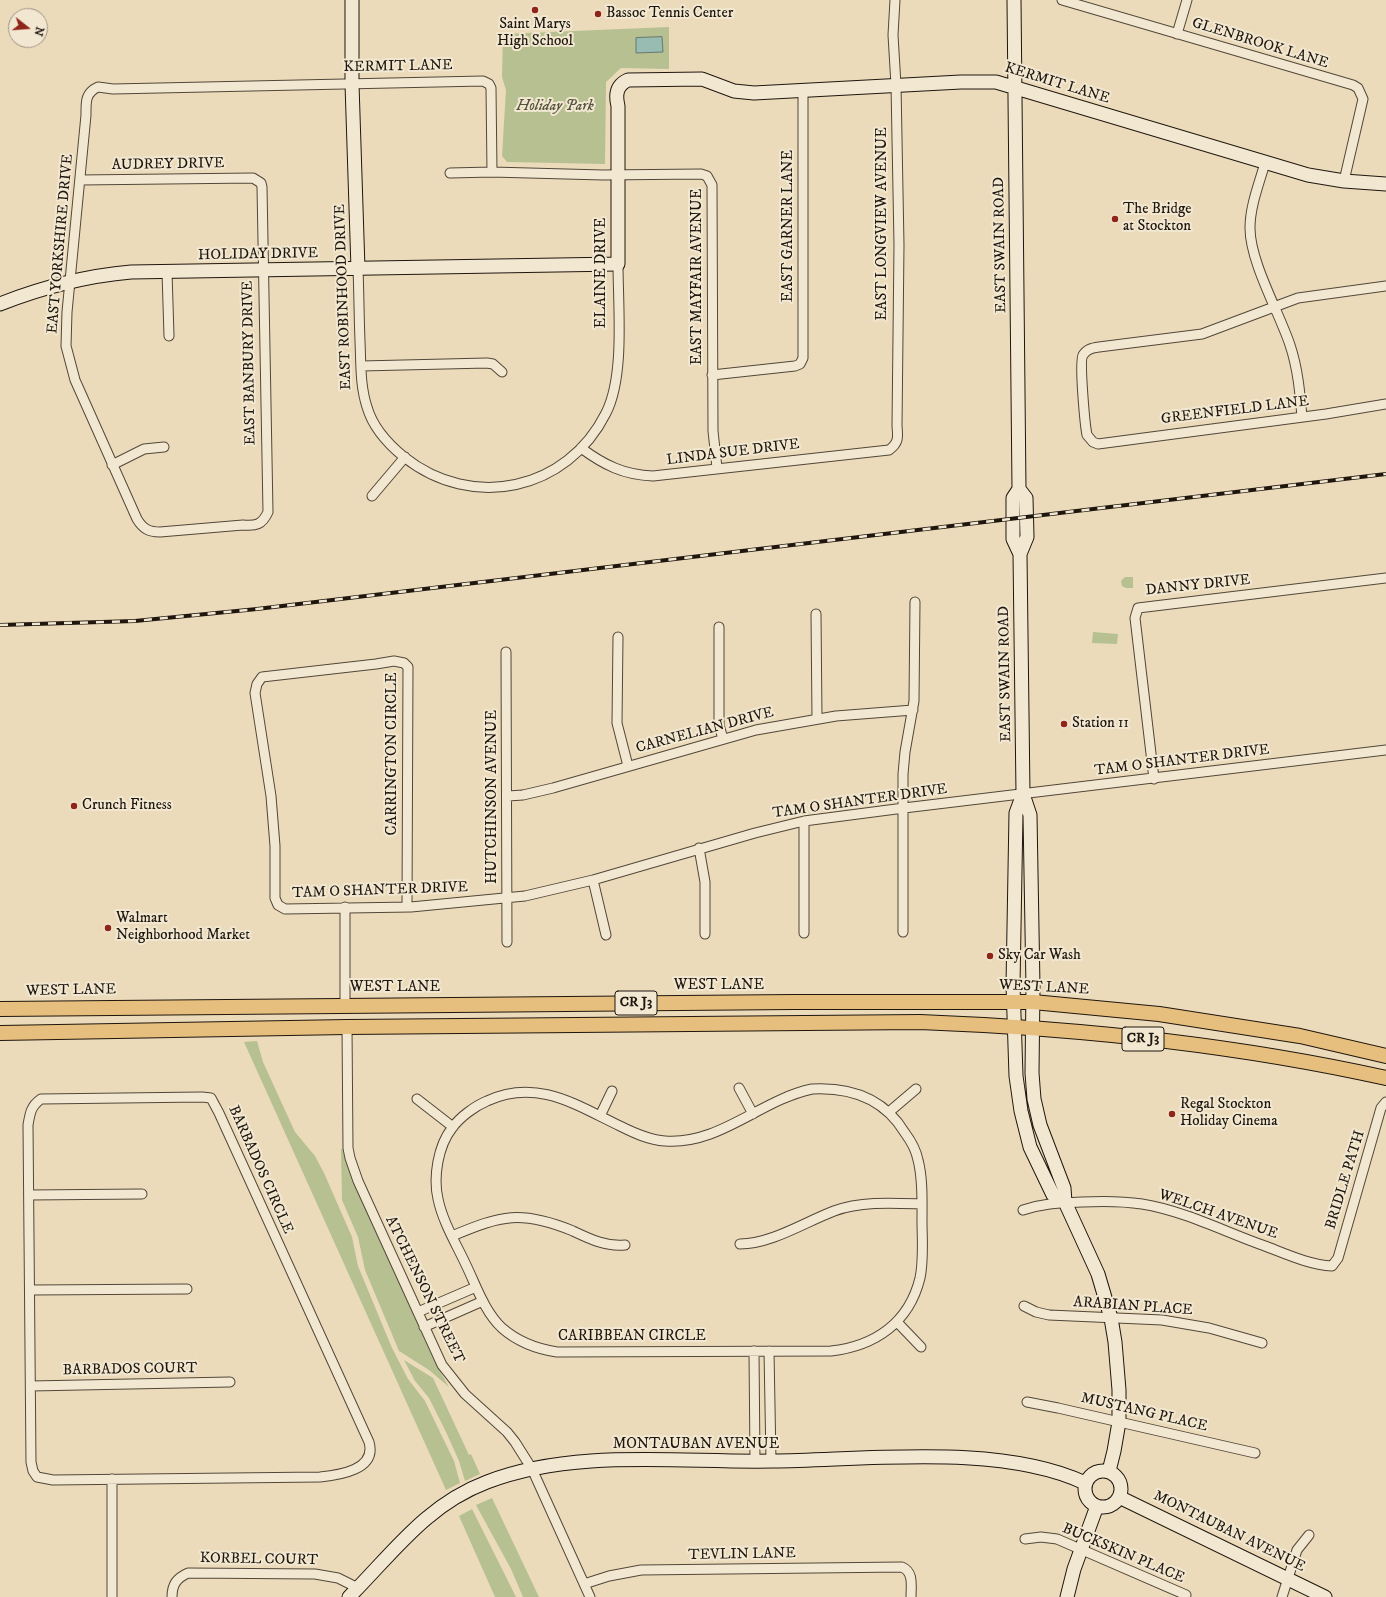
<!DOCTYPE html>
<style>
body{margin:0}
#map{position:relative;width:1386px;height:1597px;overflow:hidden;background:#ebdbba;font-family:"IM FELL DW Pica",serif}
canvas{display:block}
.north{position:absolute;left:8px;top:8px;width:40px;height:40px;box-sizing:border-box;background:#f2e8d2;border:1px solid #9e9484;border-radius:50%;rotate:107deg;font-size:11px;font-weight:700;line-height:16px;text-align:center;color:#1f160e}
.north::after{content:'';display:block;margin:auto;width:14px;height:18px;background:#8f2418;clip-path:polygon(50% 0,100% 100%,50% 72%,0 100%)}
</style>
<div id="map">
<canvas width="1386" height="1597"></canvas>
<div class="north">N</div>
</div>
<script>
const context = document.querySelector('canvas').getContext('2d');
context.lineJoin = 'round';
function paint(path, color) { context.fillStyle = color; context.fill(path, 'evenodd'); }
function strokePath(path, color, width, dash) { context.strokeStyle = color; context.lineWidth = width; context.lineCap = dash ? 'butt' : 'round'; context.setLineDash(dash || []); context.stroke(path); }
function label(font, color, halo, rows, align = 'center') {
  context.font = font + ' "IM FELL DW Pica",serif'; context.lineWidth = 4; context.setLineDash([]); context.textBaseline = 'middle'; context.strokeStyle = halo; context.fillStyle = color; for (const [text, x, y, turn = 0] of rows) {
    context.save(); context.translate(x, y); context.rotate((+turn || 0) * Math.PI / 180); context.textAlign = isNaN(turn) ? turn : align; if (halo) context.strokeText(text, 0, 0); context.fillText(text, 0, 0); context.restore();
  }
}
paint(new Path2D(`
 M669 27V69L621 68 606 82 605 164 507 162 502 156 506 90 502 77 503 34Z
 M1125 577H1133V588H1126L1122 586 1121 581Z
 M1093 632 1118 634 1117 644 1092 643Z
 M257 1041 263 1062 295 1132 315 1156 324 1173 352 1237 358 1266 392 1348 408 1379 425 1401 438 1428 454 1461 460 1483 446 1490 244 1042Z
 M341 1149H343L355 1185 435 1363 449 1387 429 1370 399 1351 365 1270 358 1237 342 1200Z
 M404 1360 433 1378 469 1455 471 1454 480 1474 465 1481 459 1461 446 1432 429 1398 415 1381Z
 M492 1498 539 1597H523L511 1569 476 1505Z
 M472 1509 516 1597H495L459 1516Z`), '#b6c090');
const water = new Path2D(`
 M662 37 663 52 636 53V38Z`);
paint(water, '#98bbb2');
strokePath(water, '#687970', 1);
const street = new Path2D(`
 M1062 0 1353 85 1358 88 1363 99 1344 181
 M1177 34 1187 0
 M1265 163C1259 184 1250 206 1250 228 1250 262 1279 312 1290 345 1298 369 1300 393 1302 417
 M450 173 492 172
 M80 180 253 178 261 183 262 187 268 512C262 525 256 526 243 525L160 532C149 532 143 529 137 519L75 380 66 346 67 312 86 115C86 102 85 93 98 87L113 89 483 81 489 84 491 88 492 172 603 175 701 174 707 176 712 185 713 431 717 468
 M358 269C359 293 359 317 360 341 361 363 360 386 367 407 373 428 388 444 404 457 472 511 567 491 606 413 625 376 618 307 618 264
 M167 272 169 336
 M1386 286 1298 298 1202 334 1099 347C1092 348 1087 349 1083 355 1079 361 1085 425 1087 435L1093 442 1098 444 1326 414 1386 404
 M361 366 487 363 493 364 502 372
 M712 375 795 366 800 364 803 358V90
 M581 448C604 465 624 475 653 476L889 450C899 443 898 437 897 426L899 245 896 85 893 35 895 0
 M112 465 144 449 164 447
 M372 496 405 457
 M816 614 817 719
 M719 627V725L723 739
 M618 637 617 723 628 766
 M506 652 507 942
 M1154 779 1135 618 1138 608 1386 578
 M508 796 523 795 553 788 756 730 836 716 913 710
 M699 848 705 882V934
 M593 880 606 935
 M345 907V1006
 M407 907 408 667 404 663 394 661 376 664 262 677 257 684 255 693 271 796 275 846V898L278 905 285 909 411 907 525 896 593 880 755 833 804 821 904 808 1386 750
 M903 932V774L905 752 914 701 915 602
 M804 933V821
 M347 1027 348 1148 350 1158 358 1181 442 1365 465 1394 507 1432 515 1442 532 1469 590 1597
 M739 1088 753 1114
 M812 1089C851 1087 884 1098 905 1133 911 1141 916 1150 918 1160 923 1179 922 1201 922 1220 922 1239 924 1259 920 1278 909 1323 875 1346 831 1351L557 1352C537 1349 518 1342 502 1328 485 1312 477 1288 467 1267 457 1245 443 1223 438 1199 433 1177 438 1146 452 1128 460 1117 475 1106 487 1101 537 1078 576 1105 620 1126 634 1133 649 1140 665 1141 720 1145 760 1100 812 1089Z
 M202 1097 211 1098 219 1113 369 1442C377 1470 339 1475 320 1477L53 1480 37 1477 33 1471 31 1462 28 1125C30 1113 31 1106 41 1099Z
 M417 1099 453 1127
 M889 1112 916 1089
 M600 1116 612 1091
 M29 1195 142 1194
 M1023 1210C1045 1203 1058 1203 1082 1202 1102 1201 1122 1201 1142 1204 1185 1211 1225 1232 1265 1246 1286 1254 1310 1265 1332 1266L1338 1258 1381 1108 1386 1102
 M452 1236C502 1215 521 1210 573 1231 590 1239 606 1247 625 1245
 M740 1244C771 1244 805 1222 834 1211 861 1201 893 1203 922 1204
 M31 1290 187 1289
 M1024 1306 1036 1312 1049 1315 1162 1320 1209 1328 1262 1343
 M418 1312 476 1287
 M898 1323 921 1347
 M424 1327 483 1301
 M754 1351 755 1461
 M769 1351 771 1461
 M31 1386 230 1382
 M1027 1402 1058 1408 1255 1453
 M112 1479V1597
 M1025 1539 1041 1537 1057 1539 1186 1595
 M584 1584 609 1576 641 1570 902 1567C914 1572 911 1586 911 1597
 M172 1597C172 1584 177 1578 188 1573L315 1574 338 1578 358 1588
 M1282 1597 1297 1550 1309 1535`);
const secondary = new Path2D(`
 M352 0V84L358 269
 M1014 0 1019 489 1026 498 1027 537 1020 554 1023 794 1030 815 1033 987 1032 1073 1034 1099 1040 1125 1064 1188 1065 1202 1098 1274 1111 1318 1115 1342 1119 1390V1422L1114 1451 1109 1471
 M0 304C43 287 85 276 131 272L618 264V106C615 94 617 85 628 80L702 79 734 91 754 93 961 82H996L1308 175 1344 181 1386 184
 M1019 489 1013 498V539L1020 554
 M1023 794 1016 813 1013 985 1016 1076 1021 1111 1030 1147 1053 1195 1065 1202
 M1085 1489a18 18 0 1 1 36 0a18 18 0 1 1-36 0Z
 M1119 1497 1325 1597
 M349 1597C393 1553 426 1505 487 1482 575 1448 681 1463 773 1461 866 1460 1000 1443 1085 1483
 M1067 1597 1074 1569 1097 1506`);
const primary = new Path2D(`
 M0 1009 793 1002H1033L1159 1014 1300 1036 1386 1056
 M0 1033 347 1027 920 1022C1076 1028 1233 1044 1386 1078`);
strokePath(street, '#524739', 11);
strokePath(secondary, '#1f160e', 15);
strokePath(primary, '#1f160e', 16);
strokePath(street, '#f2e8d2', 9);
strokePath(secondary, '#f2e8d2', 13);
strokePath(primary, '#e6be7d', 14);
const rail = new Path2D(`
 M0 625 135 621 257 609 1386 474`);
strokePath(rail, '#1f160e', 4);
strokePath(rail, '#f2e8d2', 2.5, [8]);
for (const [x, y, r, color] of [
 [535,10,4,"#8f2418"],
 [598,14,4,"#8f2418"],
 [1115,219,4,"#8f2418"],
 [1064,724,4,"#8f2418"],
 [74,806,4,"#8f2418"],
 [108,928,4,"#8f2418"],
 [990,956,4,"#8f2418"],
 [1172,1114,4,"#8f2418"]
]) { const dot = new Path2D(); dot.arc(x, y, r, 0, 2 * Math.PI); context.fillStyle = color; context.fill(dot); strokePath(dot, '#f2e8d2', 1.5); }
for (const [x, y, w] of [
 [636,1003,42],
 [1143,1039,42]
]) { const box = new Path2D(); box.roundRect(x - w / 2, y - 12, w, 24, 3); context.fillStyle = '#f2e8d2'; context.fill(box); strokePath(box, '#1f160e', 1); }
label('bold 14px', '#1f160e', null, [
 ["CR J3",636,1003],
 ["CR J3",1143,1039]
]);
label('15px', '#1f160e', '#f2e8d2', [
 ["Bassoc Tennis Center",606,14],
 ["Saint Marys",535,25,"center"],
 ["High School",535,42,"center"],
 ["The Bridge",1123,210],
 ["at Stockton",1123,227],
 ["Station 11",1072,724],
 ["Crunch Fitness",82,806],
 ["Walmart",116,919],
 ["Neighborhood Market",116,936],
 ["Sky Car Wash",998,956],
 ["Regal Stockton",1180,1105],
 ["Holiday Cinema",1180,1122]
], 'left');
label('15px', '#1f160e', '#f2e8d2', [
 ["GLENBROOK LANE",1260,44,17],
 ["KERMIT LANE",398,67,-1],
 ["KERMIT LANE",1057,84,17],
 ["AUDREY DRIVE",168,165,-1],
 ["EAST LONGVIEW AVENUE",883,224,-90],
 ["EAST GARNER LANE",789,226,-90],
 ["EAST YORKSHIRE DRIVE",61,244,-85],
 ["EAST SWAIN ROAD",1001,245,-91],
 ["HOLIDAY DRIVE",258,255,-1],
 ["ELAINE DRIVE",602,273,-90],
 ["EAST MAYFAIR AVENUE",698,277,-90],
 ["EAST ROBINHOOD DRIVE",344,297,-92],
 ["EAST BANBURY DRIVE",250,363,-91],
 ["GREENFIELD LANE",1235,411,-7],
 ["LINDA SUE DRIVE",733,453,-7],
 ["DANNY DRIVE",1198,586,-6],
 ["EAST SWAIN ROAD",1006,674,-91],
 ["CARNELIAN DRIVE",705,731,-15],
 ["CARRINGTON CIRCLE",393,754,-90],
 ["TAM O SHANTER DRIVE",1182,761,-7],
 ["HUTCHINSON AVENUE",493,797,-90],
 ["TAM O SHANTER DRIVE",860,802,-8],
 ["TAM O SHANTER DRIVE",380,891,-2],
 ["WEST LANE",719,986],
 ["WEST LANE",395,988],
 ["WEST LANE",1044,988,3],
 ["WEST LANE",71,991,-1],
 ["BARBADOS CIRCLE",260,1170,66],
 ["BRIDLE PATH",1346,1180,-73],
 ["WELCH AVENUE",1218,1215,19],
 ["ATCHENSON STREET",424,1290,64],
 ["ARABIAN PLACE",1133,1307,4],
 ["CARIBBEAN CIRCLE",632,1337],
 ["BARBADOS COURT",130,1370,-1],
 ["MUSTANG PLACE",1144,1413,13],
 ["MONTAUBAN AVENUE",696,1445],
 ["MONTAUBAN AVENUE",1229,1532,26],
 ["BUCKSKIN PLACE",1123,1554,23],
 ["TEVLIN LANE",742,1555,-1],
 ["KORBEL COURT",259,1560,1]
]);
label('italic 15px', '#54523c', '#f2e8d2', [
 ["Holiday Park",555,107]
]);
</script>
